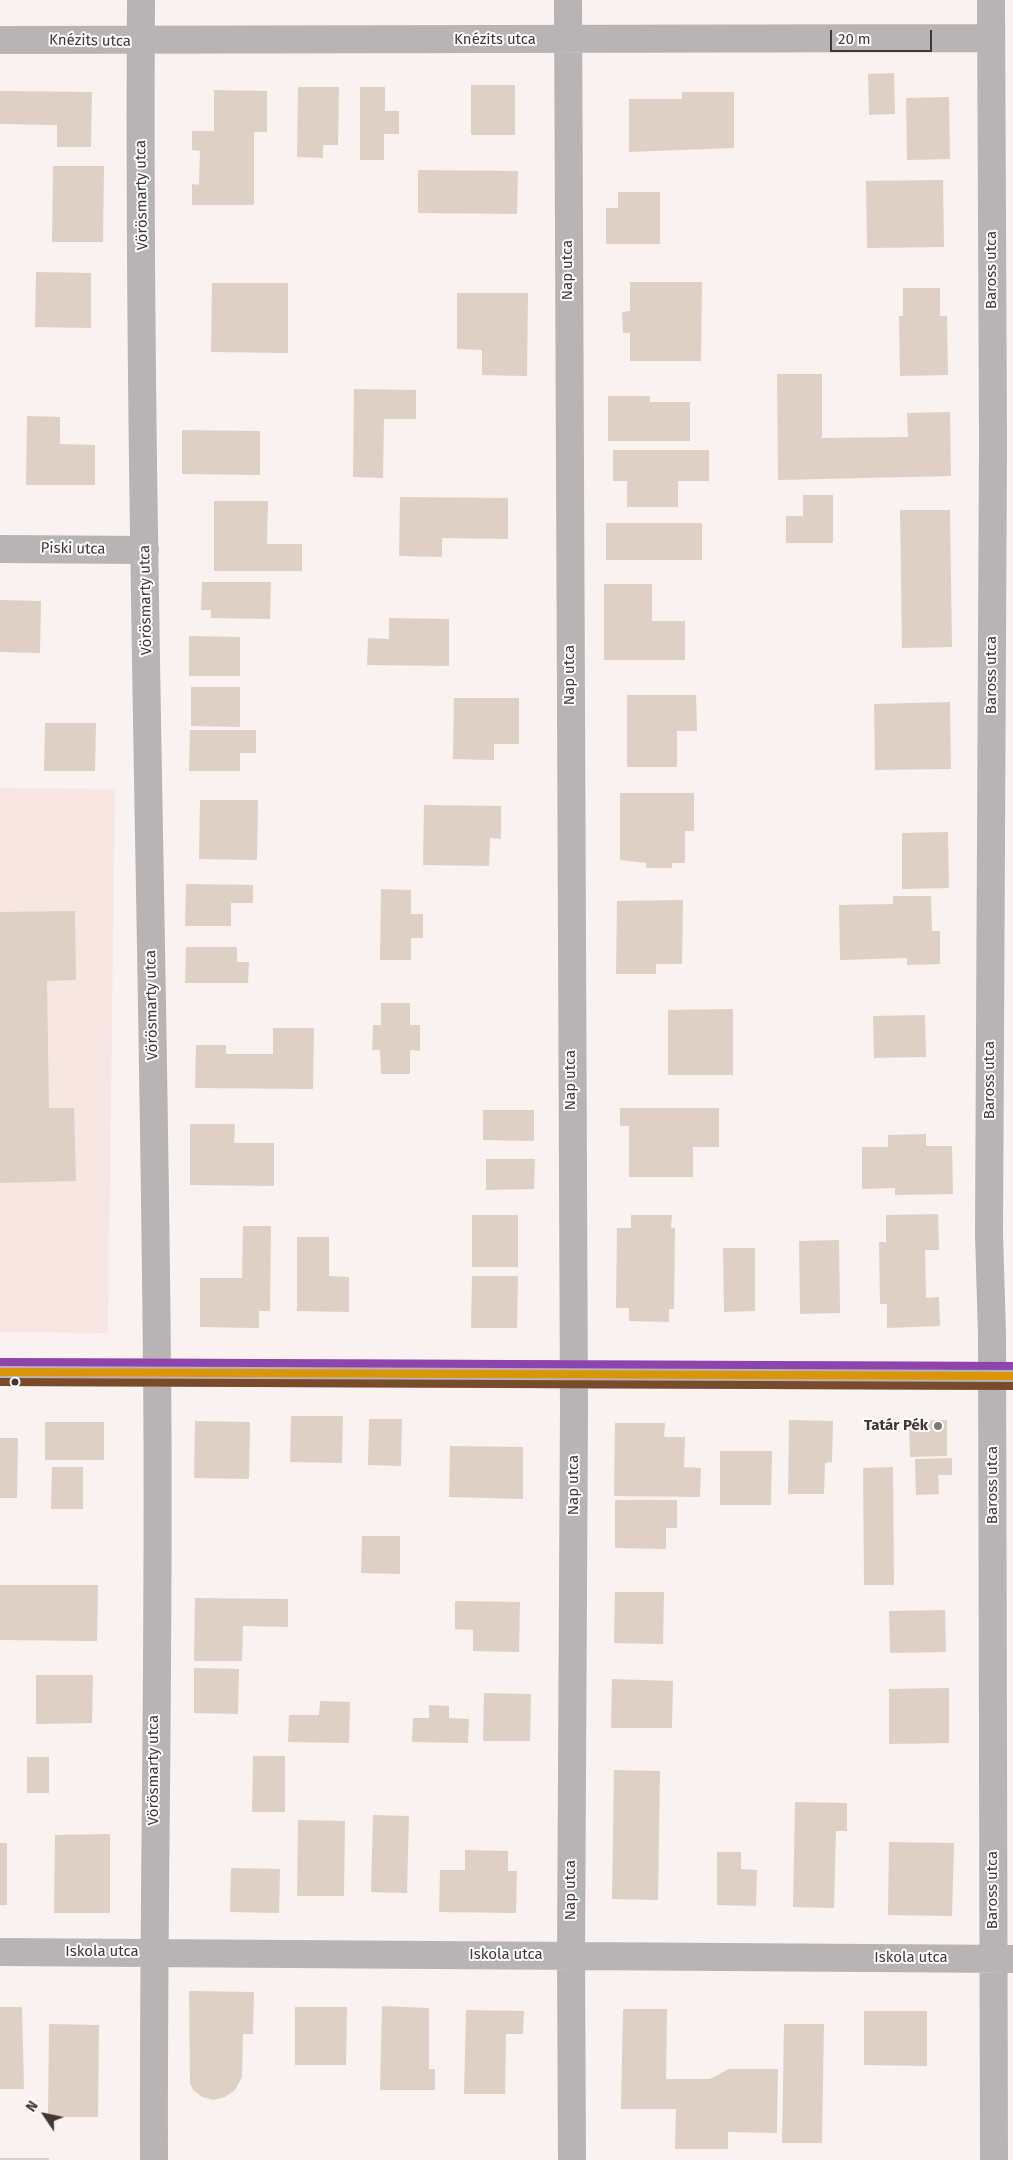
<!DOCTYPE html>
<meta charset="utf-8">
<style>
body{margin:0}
#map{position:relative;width:1013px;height:2160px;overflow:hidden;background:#f9f2f0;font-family:"Fira Sans",sans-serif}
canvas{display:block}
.north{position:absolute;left:20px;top:2090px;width:50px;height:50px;-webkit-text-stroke:4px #fff;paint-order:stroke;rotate:304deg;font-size:14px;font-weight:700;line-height:20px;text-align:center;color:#3f3635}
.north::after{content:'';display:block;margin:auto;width:18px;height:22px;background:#3f3635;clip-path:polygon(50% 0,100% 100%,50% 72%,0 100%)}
.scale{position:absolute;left:830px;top:30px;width:102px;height:22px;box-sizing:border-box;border:2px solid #3f3635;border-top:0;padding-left:6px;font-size:15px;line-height:18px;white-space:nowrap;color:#3f3635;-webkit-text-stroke:4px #fff;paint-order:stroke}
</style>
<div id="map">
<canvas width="1013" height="2160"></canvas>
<div class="north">N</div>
<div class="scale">20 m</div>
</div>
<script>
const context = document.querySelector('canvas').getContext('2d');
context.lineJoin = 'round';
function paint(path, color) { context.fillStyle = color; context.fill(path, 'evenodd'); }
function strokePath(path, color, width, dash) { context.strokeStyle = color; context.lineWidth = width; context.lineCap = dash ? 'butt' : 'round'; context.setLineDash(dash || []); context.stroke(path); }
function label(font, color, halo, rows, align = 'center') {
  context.font = font + ' "Fira Sans",sans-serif'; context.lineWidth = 4; context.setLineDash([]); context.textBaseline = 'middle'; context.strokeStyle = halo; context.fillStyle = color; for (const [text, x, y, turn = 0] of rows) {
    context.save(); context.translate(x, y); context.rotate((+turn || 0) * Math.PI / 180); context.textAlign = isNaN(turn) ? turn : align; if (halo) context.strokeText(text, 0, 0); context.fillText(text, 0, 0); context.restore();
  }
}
paint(new Path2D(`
 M0 788 115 789 108 1333 0 1332Z`), '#f7e6e2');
paint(new Path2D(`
 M894 73 895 114 869 115 868 74Z
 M471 85H515V135H471Z
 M298 87H339L338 145H323V158L297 157Z
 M360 87H385V111H399V134H384V160H360Z
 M214 90 267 91V132H254V205H192V184L199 185 200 151 192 150V131H214Z
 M0 91 92 92 91 147H57V125L0 124Z
 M682 92H734V148L629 152V99H682Z
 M949 97 950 159 907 160 906 98Z
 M53 166H104L103 242H52Z
 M418 170 518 171 517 214 418 213Z
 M943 180 944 247 867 248 866 181Z
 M618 192H660V244H606V208H618Z
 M36 272 91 273V328L35 327Z
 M630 282H702L701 361H630V333H623L622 312 630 311Z
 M212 283H288V353L211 352Z
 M903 288H940V316H947L948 375 900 376 899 316H903Z
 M457 293H528L527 376 482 375V350L457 349Z
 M777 374H822V438L908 437 907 413 950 412 951 476 778 480Z
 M354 389 416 390V419H384L383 478 353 477Z
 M608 396H650V402H690V441H608Z
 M27 416 60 417V444L95 445V485H26Z
 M182 430 260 431V475L182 474Z
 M613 450H709V481H678V507H627V481H613Z
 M803 495H833V543H786V516H803Z
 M400 497 508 498V539L442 538V557L399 556Z
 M214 501H268L267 544H302V571H214Z
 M900 510H950L952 647 902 648Z
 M606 523H702V560H606Z
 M202 582H271L270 619 211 618V610H201Z
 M604 584H652V621H685V660H604Z
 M0 600 41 601 40 653 0 652Z
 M389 618 449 619V666L367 665 368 638 389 639Z
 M189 636 240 637V676H189Z
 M191 687H240V727L191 726Z
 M627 695H696L697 731H677V767H627Z
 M454 698H519V744H494V760L453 759Z
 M950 702 951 769 875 770 874 704Z
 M45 723H96L95 771H44Z
 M190 730H256V753H240V771H189Z
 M620 793H694V831H685V863H672V868H646V863L620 860Z
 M200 800H258L257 860 199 859Z
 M424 805 501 806V839L490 838 489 866 423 865Z
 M948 832 949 888 902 889V833Z
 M186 884 253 885V903H231V926H185Z
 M381 889 411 890V914H423V938H411V960H380Z
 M893 896H931L932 931H940V964L907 965V958L840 960 839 905 893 904Z
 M683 900 682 964H656V974H616L617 901Z
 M75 911 76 980 47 981 49 1108H74L76 1181 0 1183V912Z
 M186 947H237V962H249L248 983H185Z
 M381 1003H410V1025H420V1051L410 1050V1074H381L380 1050H372L373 1025H381Z
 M733 1009V1075H668V1010Z
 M925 1015 926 1057 874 1058 873 1016Z
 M273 1028H314L313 1089 195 1088 196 1045H226V1054H273Z
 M620 1108H719V1147H693V1177H629V1126H620Z
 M483 1110H534V1141L483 1140Z
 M190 1124H235L234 1143H274V1186L190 1185Z
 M926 1134V1146H952L953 1194 895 1195V1188L862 1189V1147H888V1135Z
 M486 1159H535L534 1189 486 1190Z
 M938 1214 939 1250H925L926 1298 939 1297 940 1326 887 1328V1304H880L879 1242H886V1215Z
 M472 1215H518V1267H472Z
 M631 1215H672L671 1228H675L674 1309H669V1322L629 1321V1308H616L617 1228H631Z
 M243 1226H271L270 1311H259V1328L200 1327V1278H242Z
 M297 1237H329V1276L349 1277V1312L297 1311Z
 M839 1240 840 1313 800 1314 799 1241Z
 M723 1248H755V1311L724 1312Z
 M472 1276H518L517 1328H471Z
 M291 1416H343L342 1463 290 1462Z
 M369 1419H402L401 1466 368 1465Z
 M789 1420 833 1421 832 1462 825 1463 824 1494H788Z
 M947 1420V1456L910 1457 909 1421Z
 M195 1421 250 1422 249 1479 194 1478Z
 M45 1422H104V1460H45Z
 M615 1423H665L664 1437H685L684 1467 701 1468 700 1497 614 1496Z
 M0 1438H18L17 1498H0Z
 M450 1446 523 1447V1499L449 1497Z
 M720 1451H772L771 1505H720Z
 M952 1458V1475H938L939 1494 916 1495 915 1459Z
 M52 1467H83V1509H51Z
 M893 1467 894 1585H864L863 1468Z
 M615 1500H677V1528H666V1549L615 1548Z
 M362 1536H400V1574L361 1573Z
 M0 1585H98L97 1641 0 1640Z
 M615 1592H664L663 1644 614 1643Z
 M195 1598 288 1599V1627L243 1626 242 1661H194Z
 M455 1601 520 1602 519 1652 473 1651V1630L455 1629Z
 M945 1610 946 1652 890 1653 889 1611Z
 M194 1668 239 1669 238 1714 194 1713Z
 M36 1675H93L92 1723 36 1724Z
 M612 1679 673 1681 672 1728H611Z
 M949 1688V1743L889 1744V1689Z
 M484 1693 531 1694 530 1741H483Z
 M320 1701 350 1702 349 1743 288 1742 289 1715H319Z
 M429 1705 449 1706V1718L469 1719 468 1743 412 1742 413 1718H429Z
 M253 1756H285V1812H252Z
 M27 1757H49V1793H27Z
 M614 1770 660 1771 658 1900 612 1899Z
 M795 1802 847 1803V1831H836L834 1908 793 1907Z
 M373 1815 409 1816 407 1893 371 1892Z
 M298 1820 345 1821 344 1896H297Z
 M110 1834V1913H54L55 1835Z
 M889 1842 954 1843 952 1916 888 1915Z
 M0 1843H7V1905H0Z
 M465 1850 508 1851V1871H517L516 1913 439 1912 440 1870H465Z
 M717 1852H741V1869L757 1870 756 1906 717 1905Z
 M231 1868 280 1869 279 1913 230 1912Z
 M189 1991 254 1992 253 2034H243L242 2077 235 2090 225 2097 214 2100 202 2097 193 2090 190 2083Z
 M382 2006 429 2008V2069H435V2090H380Z
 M0 2007H22L24 2089H0Z
 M295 2007H347L346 2065H295Z
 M623 2009H667L666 2079H710L729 2069H778L777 2133 728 2132V2149H675L676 2109H621Z
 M466 2010 524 2011 523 2034H506L505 2094H464Z
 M864 2011H927V2066L864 2065Z
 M49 2024 99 2025 98 2117H48Z
 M784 2024H824L822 2143H782Z
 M0 2158H49V2160H0Z`), '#ded0c5');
strokePath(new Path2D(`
 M141 0C138 456 153 912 157 1368 160 1632 153 1896 154 2160
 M568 0 574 1406 571 1956 572 2160
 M991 0 993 442 989 1234 992 1334 994 2160
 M0 40 991 38
 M0 549 145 550
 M0 1372 1013 1376
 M0 1952 1013 1959`), '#b8b3b4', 28);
strokePath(new Path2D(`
 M0 1372 1013 1376`), '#db9508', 8);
strokePath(new Path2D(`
 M0 1382 1013 1386`), '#7a4b2a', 8);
strokePath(new Path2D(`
 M0 1362 1013 1366`), '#8e44ad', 8);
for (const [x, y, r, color] of [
 [15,1382,4.5,"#3f3635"],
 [938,1426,5,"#807876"]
]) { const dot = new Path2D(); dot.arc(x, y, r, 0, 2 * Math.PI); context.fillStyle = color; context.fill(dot); strokePath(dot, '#fff', 2); }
label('15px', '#3f3635', '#fff', [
 ["Knézits utca",495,40],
 ["Knézits utca",90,41,1],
 ["Vörösmarty utca",142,195,-91],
 ["Nap utca",568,270,-90],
 ["Baross utca",992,270,-90],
 ["Piski utca",73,549,1],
 ["Vörösmarty utca",146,600,-91],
 ["Nap utca",570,675,-90],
 ["Baross utca",992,675,-90],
 ["Vörösmarty utca",152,1005,-91],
 ["Nap utca",571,1080,-90],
 ["Baross utca",990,1080,-90],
 ["Nap utca",574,1485,-90],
 ["Baross utca",993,1485,-90],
 ["Vörösmarty utca",154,1770,-90],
 ["Nap utca",571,1890,-90],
 ["Baross utca",993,1890,-90],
 ["Iskola utca",102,1952],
 ["Iskola utca",506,1955],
 ["Iskola utca",911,1958]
]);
label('bold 15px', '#3f3635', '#fff', [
 ["Tatár Pék",928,1426]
], 'right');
</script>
